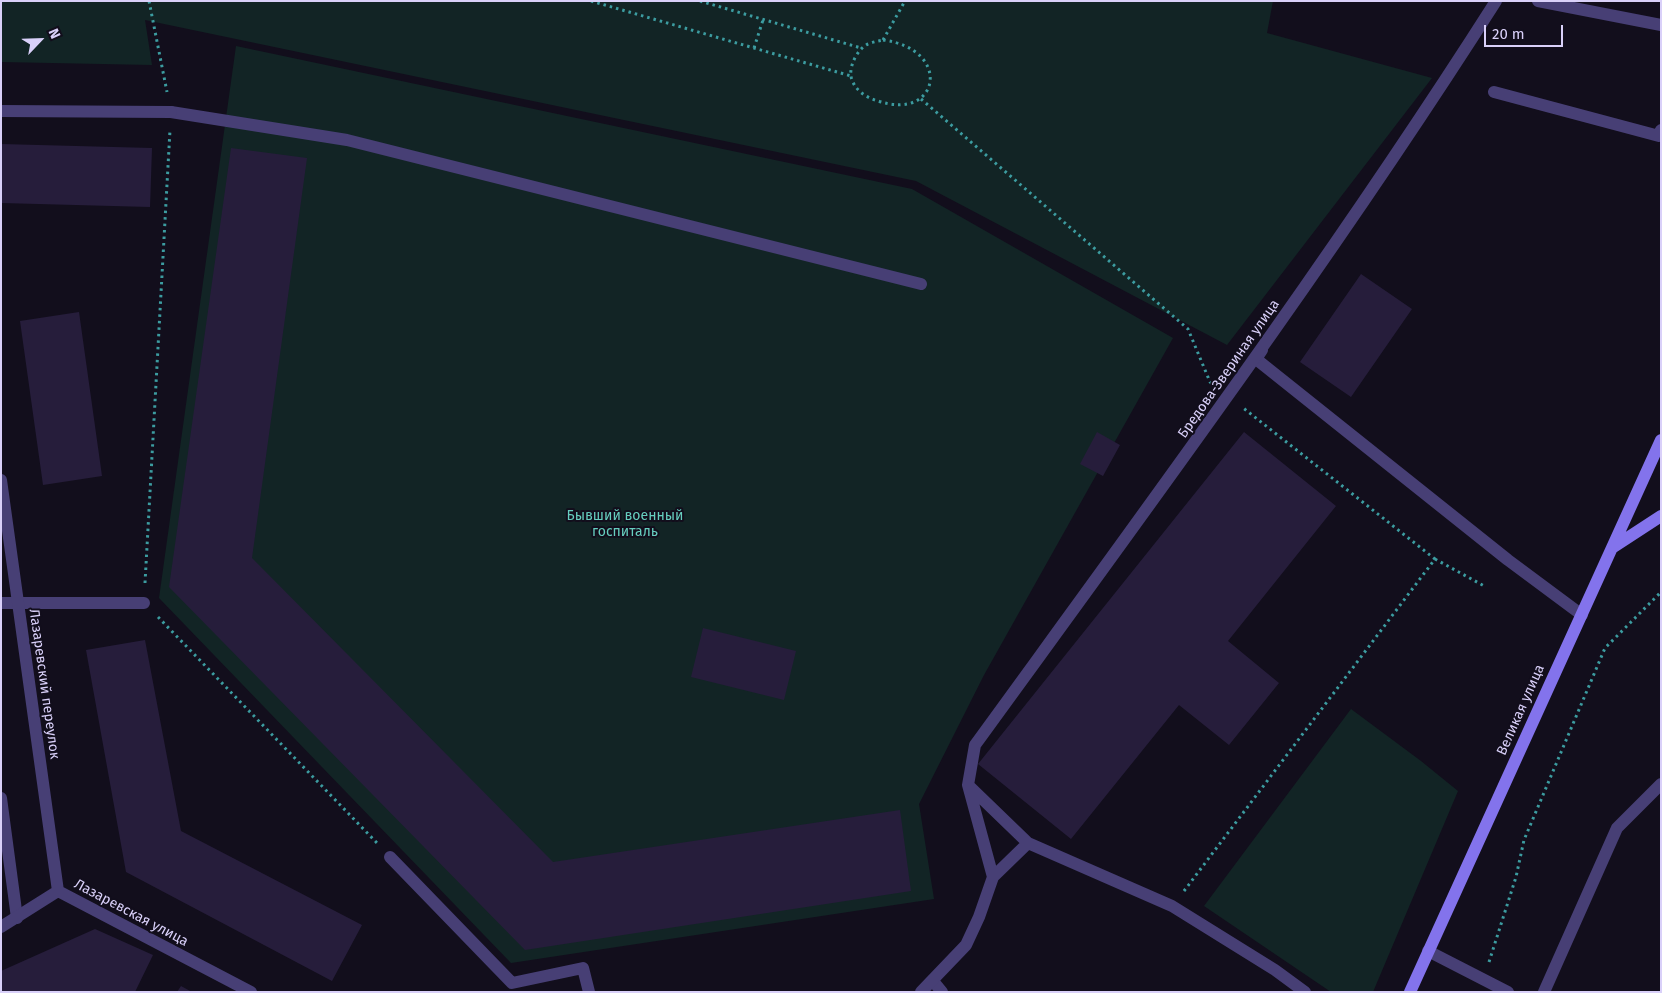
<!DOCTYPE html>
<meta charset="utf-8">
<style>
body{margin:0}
#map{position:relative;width:1662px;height:993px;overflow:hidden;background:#120e1c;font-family:"Fira Sans",sans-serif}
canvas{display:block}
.frame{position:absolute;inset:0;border:2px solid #d9d0f9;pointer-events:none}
.north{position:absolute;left:15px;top:15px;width:50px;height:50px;-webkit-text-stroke:4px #120e1c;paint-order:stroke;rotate:66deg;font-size:14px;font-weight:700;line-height:20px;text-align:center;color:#d9d0f9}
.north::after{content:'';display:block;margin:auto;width:18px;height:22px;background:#d9d0f9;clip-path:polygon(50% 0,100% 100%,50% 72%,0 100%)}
.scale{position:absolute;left:1484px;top:25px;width:79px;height:22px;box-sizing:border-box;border:2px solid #d9d0f9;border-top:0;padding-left:6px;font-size:15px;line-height:18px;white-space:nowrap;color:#d9d0f9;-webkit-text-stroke:4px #120e1c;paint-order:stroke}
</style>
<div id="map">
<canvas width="1662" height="993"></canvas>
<div class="frame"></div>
<div class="north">N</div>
<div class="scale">20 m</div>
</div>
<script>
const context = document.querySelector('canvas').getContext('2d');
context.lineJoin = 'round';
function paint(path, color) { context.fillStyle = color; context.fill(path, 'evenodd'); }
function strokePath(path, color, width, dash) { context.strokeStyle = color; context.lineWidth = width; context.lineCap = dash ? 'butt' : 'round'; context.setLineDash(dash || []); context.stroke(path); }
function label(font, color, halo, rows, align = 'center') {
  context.font = font + ' "Fira Sans",sans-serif'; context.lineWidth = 4; context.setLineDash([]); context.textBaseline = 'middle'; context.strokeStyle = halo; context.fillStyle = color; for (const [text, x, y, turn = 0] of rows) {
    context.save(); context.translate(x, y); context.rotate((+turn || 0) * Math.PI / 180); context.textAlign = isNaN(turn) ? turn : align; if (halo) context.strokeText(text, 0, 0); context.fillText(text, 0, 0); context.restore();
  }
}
paint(new Path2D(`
 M1 1H1273L1267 33 1432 78 1227 345 916 181 145 20 152 65 1 62Z
 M236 46 912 189 1173 338 984 675 919 804 934 899 511 963 159 598Z
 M1351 709 1421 761 1458 791 1373 992H1331L1204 906Z`), '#122425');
paint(new Path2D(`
 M1 144 152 148 150 207 1 203Z
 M231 148 307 158 252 558 553 862 900 810 911 891 525 950 169 587Z
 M1361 274 1412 309 1351 397 1300 362Z
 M79 312 102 476 43 485 20 321Z
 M1097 432 1120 445 1103 476 1080 464Z
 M1244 432 1336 506 1228 641 1279 683 1229 745 1179 705 1071 839 978 764Z
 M703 628 796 651 784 700 691 677Z
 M145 640 181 831 362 925 332 981 126 872 86 650Z
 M95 929 153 955 135 992H1V971Z
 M181 986 192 992H177Z`), '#261d3b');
strokePath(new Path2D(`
 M149 1 167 92
 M591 1 851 76
 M700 1 861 48
 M883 40C953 49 940 122 878 101 867 98 856 91 852 80 847 68 858 48 868 44 873 42 878 41 883 40Z
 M883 40 905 1
 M754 48 763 20
 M921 99 1188 329 1210 382 1214 385
 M1435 559 1486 587
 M145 583 170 130
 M158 617 378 844
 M1184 891 1435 559 1242 407
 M1489 962 1516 877 1524 840 1605 648 1661 592`), '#3c9ca0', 3, [2.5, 4]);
strokePath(new Path2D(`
 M1494 92 1659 136 1661 130
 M171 112 347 140 921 284
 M1262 350 1256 359 1508 560 1582 615
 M1 603H144
 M1 798 17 918
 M390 857 512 983 583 968 589 992
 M1428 951 1508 992
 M933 981 942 992
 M1544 992 1617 828 1661 784`), '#473f75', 12);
strokePath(new Path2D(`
 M1538 1 1661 25
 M1 111 171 112
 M1 480 58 891
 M969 786 1028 843 1172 906 1275 970 1305 992
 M993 877 968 785 975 745C1153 500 1333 257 1496 1
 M58 891 251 992
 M1 927 58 891
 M921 992 966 945 979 917 993 877 1028 843`), '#473f75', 12);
strokePath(new Path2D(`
 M1612 548 1661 516
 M1410 992 1661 440`), '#8373ec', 12);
label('14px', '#d9d0f9', '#120e1c', [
 ["Бредова-Звериная улица",1229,369,-55],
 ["Лазаревский переулок",44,684,82],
 ["Великая улица",1521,710,-66],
 ["Лазаревская улица",131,913,28]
]);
label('14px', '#66cebf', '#120e1c', [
 ["Бывший военный",625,516],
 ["госпиталь",625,532]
]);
</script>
